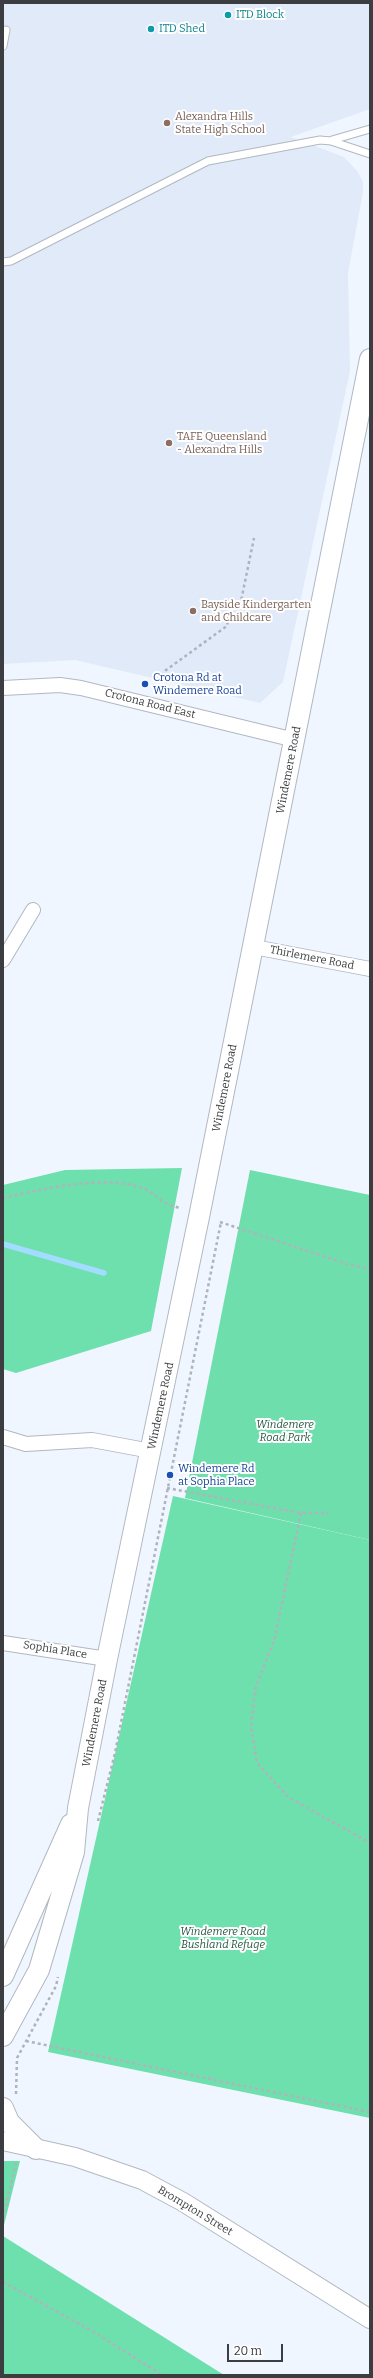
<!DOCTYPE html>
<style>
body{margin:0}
#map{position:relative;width:373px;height:2378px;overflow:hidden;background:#f0f6ff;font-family:Bitter,serif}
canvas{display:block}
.frame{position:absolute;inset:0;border:4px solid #3b3d40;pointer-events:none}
.scale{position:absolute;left:227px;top:2344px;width:56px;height:18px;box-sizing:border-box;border:2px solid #3b3d40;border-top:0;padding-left:5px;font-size:12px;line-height:14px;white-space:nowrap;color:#3b3d40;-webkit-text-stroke:3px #fff;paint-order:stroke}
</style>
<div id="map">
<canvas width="373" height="2378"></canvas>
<div class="frame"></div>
<div class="scale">20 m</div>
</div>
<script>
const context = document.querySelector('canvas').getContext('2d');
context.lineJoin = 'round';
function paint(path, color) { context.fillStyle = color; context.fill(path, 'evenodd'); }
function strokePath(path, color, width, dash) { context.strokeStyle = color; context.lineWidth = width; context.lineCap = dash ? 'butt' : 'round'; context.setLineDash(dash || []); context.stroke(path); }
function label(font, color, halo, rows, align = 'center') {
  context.font = font + ' Bitter,serif'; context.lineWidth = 4; context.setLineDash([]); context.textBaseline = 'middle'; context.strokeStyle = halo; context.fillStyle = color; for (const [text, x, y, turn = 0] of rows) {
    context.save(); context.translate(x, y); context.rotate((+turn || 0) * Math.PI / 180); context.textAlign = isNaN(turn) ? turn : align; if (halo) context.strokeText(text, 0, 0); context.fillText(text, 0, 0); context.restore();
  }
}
paint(new Path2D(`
 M3 3H370V109L291 137 344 157 358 172 363 182V192L348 273 350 371 283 682 260 703 75 660 3 664Z`), '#e0eaf9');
paint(new Path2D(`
 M250 1170 370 1195V1540L185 1498Z`), '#6edfac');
paint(new Path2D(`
 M182 1168 151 1331 16 1373 3 1369V1185L65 1170Z
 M173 1496 370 1540V2118L48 2052Z
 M3 2161H20L3 2229Z
 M3 2236 224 2375H3Z`), '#6ee0ad');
strokePath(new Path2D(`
 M3 1244 104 1273`), '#a2dcff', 5.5);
const service = new Path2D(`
 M3 46 6 30
 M332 140 370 129
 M3 262 11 261 208 161 320 140 331 141 370 154`);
const minor = new Path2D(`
 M3 688 60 685 81 688 295 740
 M254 947 370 969
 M3 960 33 910
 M3 1437 26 1444 92 1440 151 1451
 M3 1643 107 1659`);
const tertiary = new Path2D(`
 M3 2141 75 2157 142 2180 183 2202 370 2319`);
const secondary = new Path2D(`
 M3 1976 71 1824
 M3 2036 39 1970 74 1852 78 1808 107 1659 199 1217 370 359
 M3 2108 9 2122 36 2149`);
strokePath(service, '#b2b8c0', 9);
strokePath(minor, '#b2b8c0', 16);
strokePath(tertiary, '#b2b8c0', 20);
strokePath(secondary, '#b2b8c0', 22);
strokePath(new Path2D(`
 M162 676 166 670 227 626 229 614 241 601 254 538
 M3 1198C44 1189 110 1172 149 1191 154 1194 159 1199 164 1202 169 1205 175 1206 181 1209
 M220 1222 350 1265 370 1269
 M167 1488 301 1513H328
 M301 1513 274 1641 256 1686 251 1726 257 1763 288 1797 370 1843
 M98 1821 115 1753 221 1222
 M26 2041 370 2112
 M16 2094 17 2058 56 1986 58 1977
 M3 2218 16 2162
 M3 2282 94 2332 162 2375`), '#afb4bb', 2.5, [3, 3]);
strokePath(service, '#fff', 7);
strokePath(minor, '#fff', 14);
strokePath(tertiary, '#fff', 18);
strokePath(secondary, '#fff', 20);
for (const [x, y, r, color] of [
 [228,15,4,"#0f9aa8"],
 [151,29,4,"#0f9aa8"],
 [167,123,4,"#8d6e63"],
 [169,443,4,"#8d6e63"],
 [193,611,4,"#8d6e63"],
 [145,684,4,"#1a4fb4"],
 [170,1475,4,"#1a4fb4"]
]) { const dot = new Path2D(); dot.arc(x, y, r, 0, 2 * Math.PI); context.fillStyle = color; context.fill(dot); strokePath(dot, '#fff', 1.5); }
label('11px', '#0d838f', '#fff', [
 ["ITD Block",236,15],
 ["ITD Shed",159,29]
], 'left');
label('11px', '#785e54', '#fff', [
 ["Alexandra Hills",175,117],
 ["State High School",175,130],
 ["TAFE Queensland",177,437],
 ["- Alexandra Hills",177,450],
 ["Bayside Kindergarten",201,605],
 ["and Childcare",201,618]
], 'left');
label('11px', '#164399', '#fff', [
 ["Crotona Rd at",153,678],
 ["Windemere Road",153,691],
 ["Windemere Rd",178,1469],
 ["at Sophia Place",178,1482]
], 'left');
label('11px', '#3b3d40', '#fff', [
 ["Crotona Road East",150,704,14],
 ["Windemere Road",289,770,-79],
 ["Thirlemere Road",312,958,11],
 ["Windemere Road",225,1088,-79],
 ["Windemere Road",161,1406,-78],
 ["Sophia Place",55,1650,9],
 ["Windemere Road",95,1723,-79],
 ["Brompton Street",195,2211,31]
]);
label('italic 11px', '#2a5944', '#fff', [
 ["Windemere",285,1425],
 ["Road Park",285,1438],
 ["Windemere Road",223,1932],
 ["Bushland Refuge",223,1945]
]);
</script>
